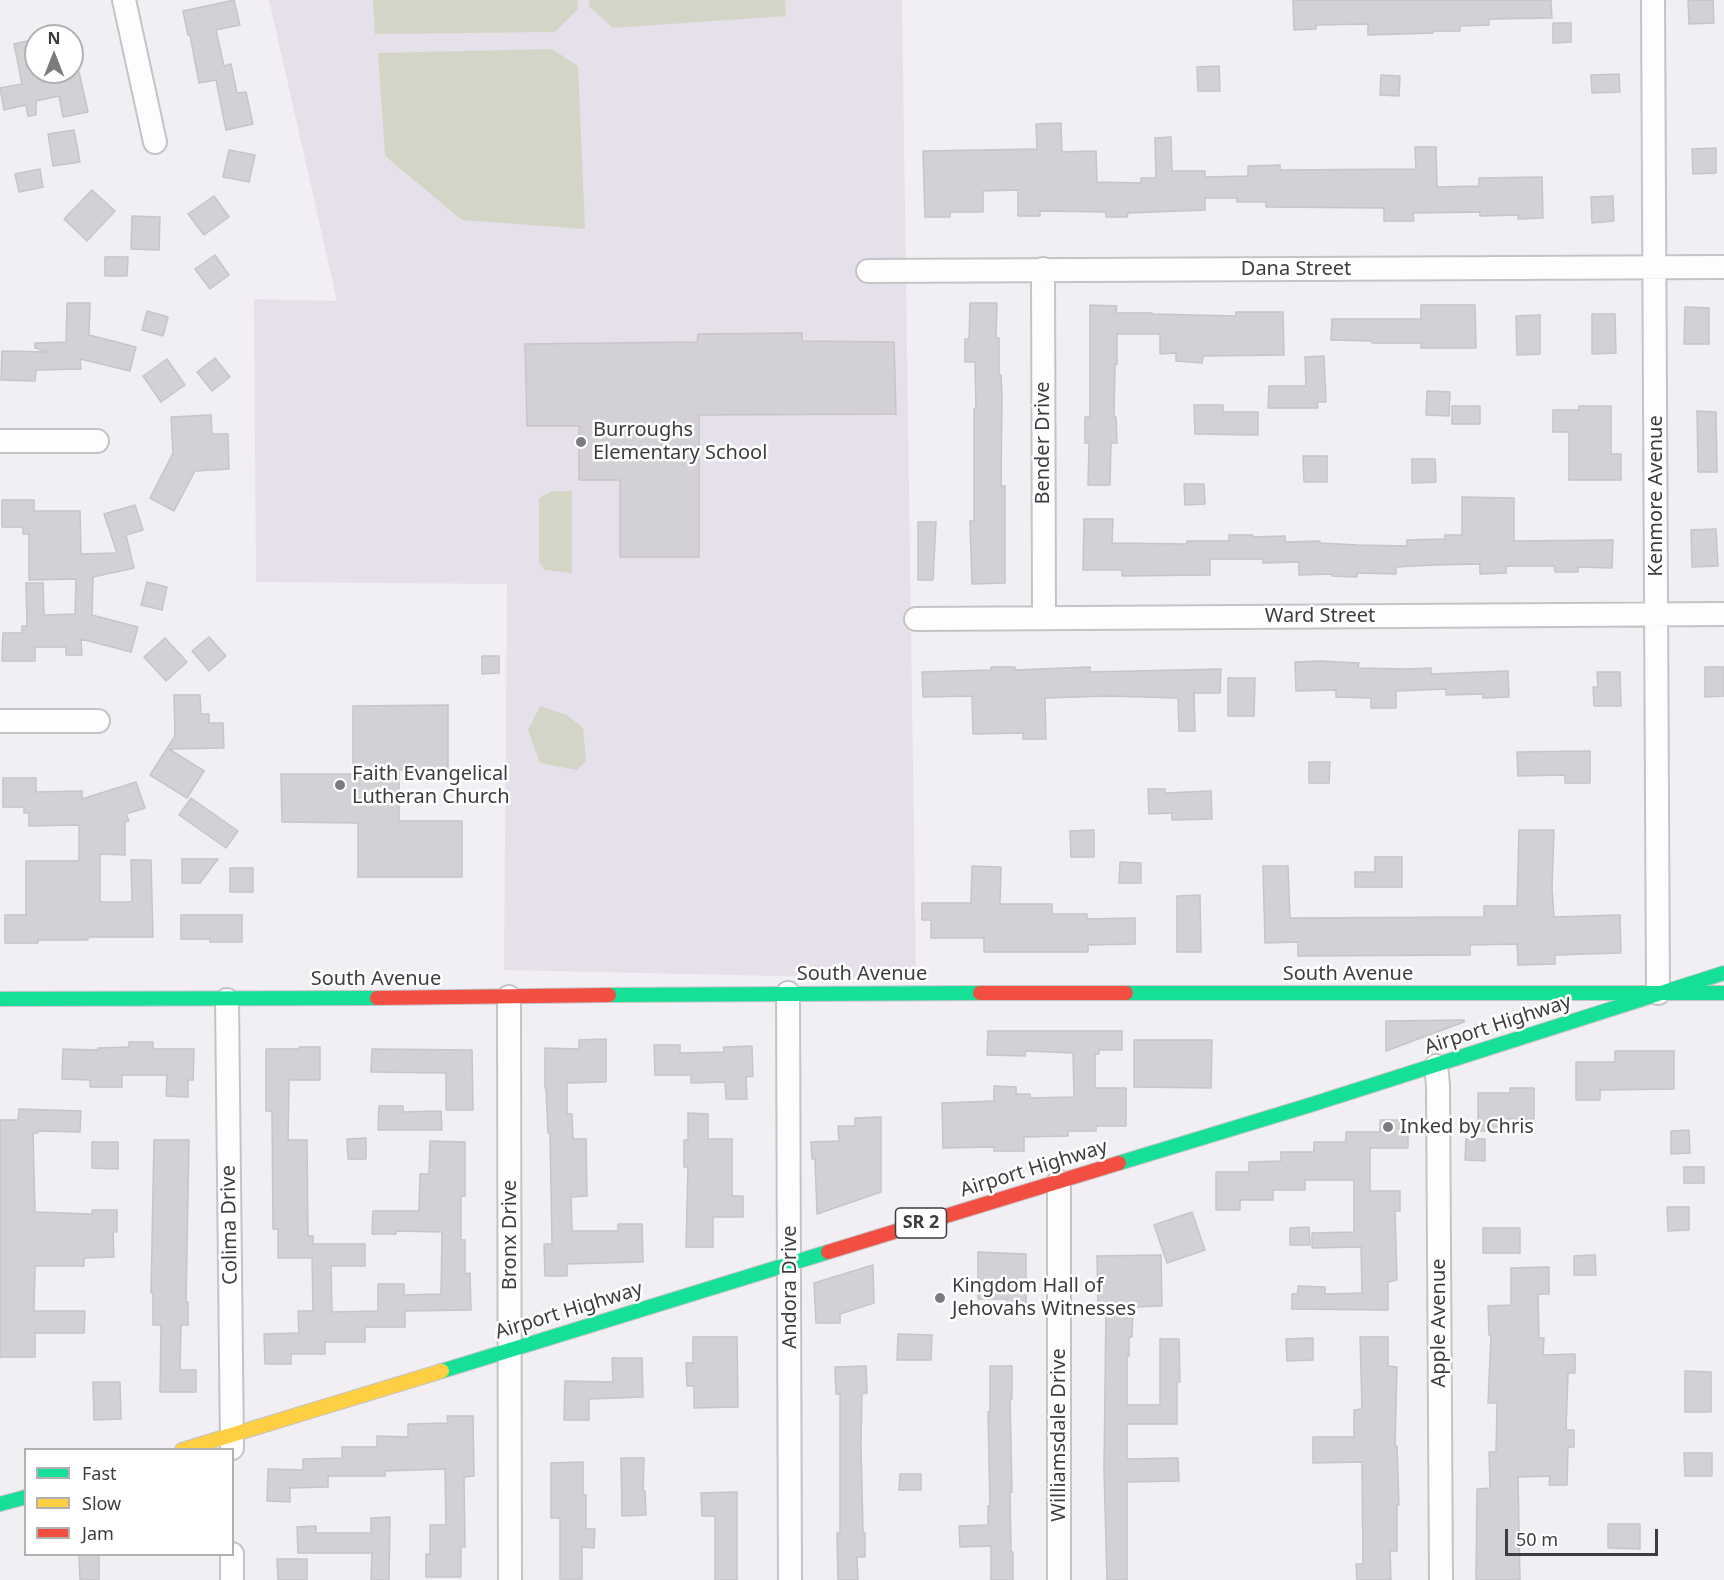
<!DOCTYPE html>
<style>
body{margin:0}
#map{position:relative;width:1724px;height:1580px;overflow:hidden;background:#f1eff3;font-family:"Noto Sans",sans-serif}
canvas{display:block}
.legend{position:absolute;left:24px;top:1448px;width:210px;height:108px;box-sizing:border-box;background:#fff;border:2px solid #b2b1b2;margin:0;padding:8px 10px;list-style:none;font-size:18px;color:#3e3c3f}
.legend li{display:flex;align-items:center;gap:12px;height:30px}
.legend b{width:30px;border:2px solid #b2b1b2}
.north{position:absolute;left:24px;top:24px;width:60px;height:60px;box-sizing:border-box;background:#fff;border:2px solid #b2b1b2;border-radius:50%;rotate:0deg;font-size:16px;font-weight:700;line-height:24px;text-align:center;color:#3e3c3f}
.north::after{content:'';display:block;margin:auto;width:21px;height:27px;background:#7d7b7e;clip-path:polygon(50% 0,100% 100%,50% 72%,0 100%)}
.scale{position:absolute;left:1505px;top:1529px;width:153px;height:27px;box-sizing:border-box;border:3px solid #3e3c3f;border-top:0;padding-left:8px;font-size:18px;line-height:21px;white-space:nowrap;color:#3e3c3f;-webkit-text-stroke:4px #fff;paint-order:stroke}
</style>
<div id="map">
<canvas width="1724" height="1580"></canvas>
<ul class="legend">
<li><b style="height:8px;background:#16e098"></b>Fast</li>
<li><b style="height:8px;background:#ffcf43"></b>Slow</li>
<li><b style="height:8px;background:#f24e42"></b>Jam</li>
</ul>
<div class="north">N</div>
<div class="scale">50 m</div>
</div>
<script>
const context = document.querySelector('canvas').getContext('2d');
context.lineJoin = 'round';
function paint(path, color) { context.fillStyle = color; context.fill(path, 'evenodd'); }
function strokePath(path, color, width, dash) { context.strokeStyle = color; context.lineWidth = width; context.lineCap = dash ? 'butt' : 'round'; context.setLineDash(dash || []); context.stroke(path); }
function label(font, color, halo, rows, align = 'center') {
  context.font = font + ' "Noto Sans",sans-serif'; context.lineWidth = 5; context.setLineDash([]); context.textBaseline = 'middle'; context.strokeStyle = halo; context.fillStyle = color; for (const [text, x, y, turn = 0] of rows) {
    context.save(); context.translate(x, y); context.rotate((+turn || 0) * Math.PI / 180); context.textAlign = isNaN(turn) ? turn : align; if (halo) context.strokeText(text, 0, 0); context.fillText(text, 0, 0); context.restore();
  }
}
paint(new Path2D(`
 M269 0H902L916 979 504 970 507 584 256 582 254 299 337 301Z`), '#e5e0ea');
paint(new Path2D(`
 M373 0H577L578 9 555 32 375 34Z
 M589 0H785L786 16 613 28 589 6Z
 M552 49 578 66 585 229 462 220 385 156 378 53Z
 M551 491H572V573L545 570 539 563V499Z
 M540 706 567 715 583 728 586 761 577 770 540 763 528 730Z`), '#d3d6c6');
const building = new Path2D(`
 M234 0 240 25 216 30 224 66 231 64 237 93 246 92 253 124 226 130 216 80 199 83 190 35H188L183 11Z
 M1293 0H1551L1552 18 1489 19V25L1460 26V31H1433V33L1368 35V24L1316 25V29L1294 30Z
 M1688 0H1713L1714 23 1689 24Z
 M1553 23H1571V42L1553 43Z
 M36 39V72H79L88 112 63 117 59 96 36 101V115L28 116 26 105 4 110 0 88 22 84 14 44Z
 M1219 66 1220 91H1198L1197 67Z
 M1619 74 1620 92 1592 93 1591 75Z
 M1381 75 1400 76 1399 96 1380 95Z
 M1061 123 1062 152 1096 151 1097 182 1141 183V178H1156L1155 138 1171 137 1172 171H1205V177L1248 176V166L1280 165V170L1416 169 1415 147H1436L1437 187 1479 186V178L1542 177 1543 218 1518 219V215L1480 216V212L1413 213 1414 221H1384V208L1266 207V202H1237V198H1205V210L1128 213 1127 217H1106V212L1040 211V216H1018V190L983 191V212H950V217H925L923 151 1037 149 1036 124Z
 M74 130 80 162 53 166 48 134Z
 M1716 148V173L1693 174 1692 149Z
 M229 150 255 155 249 182 223 177Z
 M40 169 43 187 19 192 15 174Z
 M92 190 115 211 87 241 64 219Z
 M214 196 229 217 204 235 188 214Z
 M1613 196 1614 221 1592 223 1591 197Z
 M132 216 160 217 159 250 131 249Z
 M215 255 229 275 210 289 195 269Z
 M105 257H128L127 276H105Z
 M67 303H90L89 335 136 347 130 371 80 359 81 369 36 370 35 381 1 380 2 351 48 352 35 348V343L66 342Z
 M970 303H997L996 338H999V375H1001L1002 395 1001 486H1005V583L972 584 970 521H974V409H976L975 362H965V339H969Z
 M1090 305 1117 306 1116 313H1152V314L1236 316V312H1283L1284 355 1203 356 1202 363 1176 361V353L1160 354V334H1117V364H1115L1114 417H1116L1117 443H1111L1110 485H1088L1089 443H1085V417H1090Z
 M1421 305H1475L1476 348H1421V343H1372V341L1331 340 1332 319H1421Z
 M1685 307 1709 308V344H1684Z
 M147 311 168 317 163 336 142 330Z
 M1592 314H1615L1616 353 1592 354Z
 M1540 315V354L1517 355 1516 316Z
 M802 333V341L894 342 896 414 699 415V557H620V480H579V426H527L525 344 697 342 698 334Z
 M1324 356 1326 402H1317L1318 408H1268L1269 386H1306L1305 357Z
 M215 358 230 377 212 391 197 372Z
 M167 359 185 385 161 402 143 376Z
 M1427 391 1450 392 1449 416 1426 415Z
 M1194 405H1223V412H1258V435L1195 434Z
 M1452 406H1480V424H1452Z
 M1579 406H1611V454H1621V480H1569V432H1553V410H1579Z
 M1697 411 1716 412 1717 472H1698Z
 M211 415 212 434H228L229 469 195 471 174 511 150 498 173 453 171 417Z
 M1303 456H1327V482H1304Z
 M1412 459H1435L1436 482 1412 483Z
 M1184 484H1204L1205 504 1185 505Z
 M1462 497 1514 498V541L1613 540 1612 568 1578 567V572H1555L1554 566H1506V573L1480 574V564L1434 565 1396 567V574L1357 573V577L1332 576V574L1299 575V562L1263 563V559H1210V575L1122 576V570H1083L1084 519H1113L1112 543 1187 544V541H1229V535H1253V537L1285 536V542L1320 541V543L1358 545 1407 546V540L1445 539V535H1462Z
 M2 500H34V511H80L81 554 117 553 104 514 135 505 143 530 126 535 134 568 93 577 92 615 138 627 131 652 81 639 82 655H66V647H35V661H2L3 633H22V626H27L26 583H43L44 615 75 614 76 579 29 580V534H23V527H2Z
 M918 522H936L933 580H918Z
 M1716 529 1718 566 1692 567 1691 530Z
 M147 582 167 587 162 610 141 605Z
 M209 637 226 656 209 671 192 651Z
 M165 638 187 662 166 681 144 657Z
 M482 656H499V673L482 674Z
 M1320 661 1359 663 1358 668 1406 669 1431 668V674L1508 671 1509 697 1483 698V694L1446 695V689L1396 691V708H1371V698L1336 697V690L1296 691 1295 662Z
 M991 667H1015V670L1090 667V672L1221 669 1220 693H1194L1195 731H1179L1178 698 1110 696 1045 698 1046 739H1023V733L973 734 972 696 923 697 922 672 991 670Z
 M1705 667H1724V696L1705 697Z
 M1597 672H1620L1621 706H1594L1593 687H1598Z
 M1228 678H1255L1254 716H1228Z
 M174 695H200L201 714H209V723H223L224 748 169 749 204 771 187 798 150 775 175 736Z
 M448 705V770H399V821H462V877H358V823L282 822 281 774H353V706Z
 M1590 751V783H1565V775L1518 776 1517 752Z
 M1309 762H1330L1329 783H1309Z
 M3 778H36V792L82 791V799L136 782 145 808 126 814 129 821 125 822V855L100 854V902H132L131 860H151L153 937H88V940H38V943H5V915H26V861H77L79 860V825L29 826V813H24V807H3Z
 M1148 789H1165V793L1211 791 1212 819 1172 820V813L1149 814Z
 M191 798 238 831 226 848 179 815Z
 M1094 830V857H1071L1070 831Z
 M1519 830H1554L1552 889 1554 917 1620 915 1621 953 1555 955V964L1518 965 1517 944 1470 945V955L1298 956V942L1265 943 1263 866H1288L1290 918 1484 917V906H1517Z
 M1375 857H1402V887H1355V872H1375Z
 M182 859H218L200 883H182Z
 M1120 862 1141 863V883H1119Z
 M972 866 1001 867 1000 904H1052V914H1087V919L1135 918V944L1088 945V952H984V938H931V920H922V903H971Z
 M230 868H253V892H230Z
 M1200 895 1201 952H1177V896Z
 M181 915H242V942H210V939H181Z
 M1464 1020V1022L1386 1051V1021Z
 M988 1031H1122V1050H1099V1054H1095V1088H1126V1126H1096V1131H1068V1136L1024 1137V1151H994V1147L943 1148 942 1103 994 1101V1086L1016 1087V1094H1030V1098L1074 1097 1073 1053 1026 1051 1025 1056 987 1055Z
 M606 1039V1082L567 1083V1114H572L573 1139H586L587 1196 571 1197 572 1231H618V1224H642L643 1262 567 1264V1276H545L544 1244H552L550 1133H548L546 1088H545V1048L579 1049V1040Z
 M1134 1040H1212L1211 1088 1134 1087Z
 M129 1042H153V1049H194L193 1080H188V1097L166 1096 167 1075H122V1087H90V1080L62 1079 63 1049 98 1050V1048L129 1047Z
 M654 1045H680V1053L724 1052V1047L752 1046 753 1076 746 1077 747 1099H726L725 1082 691 1083V1075H655Z
 M299 1047H320V1080H289V1085L288 1140H307L308 1236H313V1244H365V1266H331L332 1312 378 1311V1284H404V1295L441 1294 442 1232 396 1231V1234H372L373 1211H419L420 1174H429L430 1141 465 1142V1196H461V1240H465V1274L470 1273 471 1310 405 1311V1327H365V1342H325V1354H291V1364H265L264 1334 299 1333 298 1311H313L312 1258H278V1229H273L272 1111H266V1049H299Z
 M372 1049 472 1050 473 1110H446V1073L371 1072Z
 M1615 1051H1674V1089L1600 1090V1100H1576V1062H1615Z
 M1510 1088H1534V1119H1503V1131H1478V1093H1510Z
 M379 1106H403V1112L441 1111 442 1130H378Z
 M19 1109 81 1111 80 1132 38 1131V1133H33L35 1212 92 1214V1210H117V1232H113L114 1257 84 1258V1266H35L34 1311H85L84 1333H35V1357H0V1120H18Z
 M688 1113 708 1114V1139H732V1196H743V1217H713V1247H686L688 1167H684V1140H688Z
 M881 1117V1192L817 1214 815 1159H812L811 1142 839 1141 838 1126H855V1118Z
 M1380 1120H1408V1148H1370V1191H1400V1211H1395L1397 1280 1388 1282V1310L1292 1309V1294H1298V1286L1325 1287V1294L1362 1293 1361 1247 1312 1248V1233L1354 1232V1180H1305V1190H1273V1200H1240V1210H1216V1172H1249V1162L1281 1161V1152H1314V1142H1346V1132H1380Z
 M1689 1130 1690 1153 1671 1154V1131Z
 M366 1138V1159H348L347 1139Z
 M1466 1139H1485V1161L1465 1160Z
 M154 1140H189L186 1302H188V1325H181L180 1370H196V1392H160L161 1325H153V1293H151Z
 M92 1142H118V1169L92 1168Z
 M1684 1167H1704V1183H1684Z
 M1667 1207H1689V1230L1668 1231Z
 M1192 1212 1205 1250 1167 1263 1154 1225Z
 M1309 1227 1310 1245H1290V1228Z
 M1483 1228H1520V1253H1483Z
 M978 1252 1026 1254V1311H1007V1299H978Z
 M1161 1255 1162 1306 1133 1307 1132 1337H1129V1356H1127V1405H1160V1339H1179L1180 1382H1177V1424H1127V1459L1178 1458 1179 1481 1127 1482V1580H1107L1104 1469 1106 1307H1098L1097 1256Z
 M1595 1255 1596 1275H1574V1256Z
 M873 1265 874 1303 840 1314V1323H816L814 1283Z
 M1549 1267V1294H1538L1539 1338H1544L1543 1355 1575 1354V1373H1568L1566 1430H1574V1447H1568L1567 1485H1549L1550 1476 1518 1477 1520 1580H1476L1477 1489 1490 1488 1489 1452H1496L1497 1403H1488L1491 1335H1489L1488 1306 1511 1305V1268Z
 M898 1334 932 1335 931 1360H897Z
 M693 1337H737L738 1407 694 1408V1386H687L686 1363H693Z
 M1360 1337H1388V1366L1397 1367 1395 1446H1397L1399 1505H1397V1551H1390L1391 1580H1357L1356 1564H1363L1362 1462 1313 1463V1437H1354V1410L1362 1409Z
 M1313 1338V1360L1287 1361 1286 1339Z
 M612 1358H642L643 1397 589 1399V1420H564L565 1381 613 1382Z
 M866 1366 867 1393 862 1394 861 1444 863 1533H865V1557H857L858 1580H838L837 1533H840V1394H836L835 1367Z
 M990 1366H1012V1399H1010L1012 1492H1010L1011 1552H1013V1580H991V1546L960 1547 959 1526 988 1525V1506H990L988 1412H990Z
 M1685 1371 1711 1372V1412H1685Z
 M93 1382H120L121 1419 94 1420Z
 M447 1416H473L474 1476 464 1477 465 1547H461V1577H426V1554H430V1525H446L445 1469 385 1471V1476H328V1487L290 1488V1502L267 1501 268 1469 303 1470V1459L342 1458V1447H377V1436L408 1437V1424L448 1423Z
 M1684 1453H1712V1476H1685Z
 M621 1458H644L643 1491H645L646 1515 622 1516Z
 M583 1462V1495H586V1529H595L594 1548 582 1547V1579H560V1518H551V1463Z
 M900 1474H921V1490H899Z
 M737 1492V1580H715V1516H702L701 1493Z
 M390 1517 389 1580H371L372 1553H298L297 1527 316 1526V1533H371V1518Z
 M1608 1524H1640V1549L1608 1548Z
 M79 1554H99V1580H80Z
 M277 1559H307V1580H278Z`);
paint(building, '#d3d1d5');
strokePath(building, '#c7c5c8', 1.5);
const street = new Path2D(`
 M124 0 155 142
 M1653 0 1658 993
 M1043 269 1044 617
 M868 271 1724 267
 M0 441H97
 M916 619 1724 614
 M0 721H98
 M788 993 790 1580
 M509 997 510 1580
 M227 1000 232 1448
 M1436 1066 1438 1085 1441 1580
 M1059 1182V1580
 M232 1580V1554`);
const fast = new Path2D(`
 M1126 993H1724
 M609 995 980 993
 M0 999 377 998
 M1119 1163 1310 1105 1724 973
 M442 1371 828 1252
 M0 1504 26 1497`);
const slow = new Path2D(`
 M182 1450 442 1371`);
const jam = new Path2D(`
 M980 993H1126
 M377 998 609 995
 M828 1252 1119 1163`);
strokePath(street, '#c4c3c6', 26);
strokePath(fast, '#c4c3c6', 16);
strokePath(slow, '#c4c3c6', 16);
strokePath(jam, '#c4c3c6', 16);
strokePath(street, '#fdfdfd', 22);
strokePath(fast, '#16e098', 14);
strokePath(slow, '#ffcf43', 14);
strokePath(jam, '#f24e42', 14);
for (const [x, y, r, color] of [
 [581,442,6,"#7d7b7e"],
 [340,785,6,"#7d7b7e"],
 [1388,1127,6,"#7d7b7e"],
 [940,1298,6,"#7d7b7e"]
]) { const dot = new Path2D(); dot.arc(x, y, r, 0, 2 * Math.PI); context.fillStyle = color; context.fill(dot); strokePath(dot, '#fff', 2); }
for (const [x, y, w] of [
 [921,1223,51]
]) { const box = new Path2D(); box.roundRect(x - w / 2, y - 15, w, 30, 4.5); context.fillStyle = '#fff'; context.fill(box); strokePath(box, '#3e3c3f', 1.5); }
label('bold 18px', '#3e3c3f', null, [
 ["SR 2",921,1223]
]);
label('20px', '#3e3c3f', '#fff', [
 ["Dana Street",1296,269],
 ["Bender Drive",1043,443,-90],
 ["Kenmore Avenue",1656,496,-90],
 ["Ward Street",1320,616],
 ["South Avenue",862,974],
 ["South Avenue",1348,974],
 ["South Avenue",376,979],
 ["Airport Highway",1498,1025,-18],
 ["Airport Highway",1034,1169,-17],
 ["Colima Drive",230,1225,-91],
 ["Bronx Drive",510,1235,-90],
 ["Andora Drive",790,1287,-90],
 ["Airport Highway",569,1311,-17],
 ["Apple Avenue",1439,1323,-90],
 ["Williamsdale Drive",1059,1435,-90]
]);
label('20px', '#3e3c3f', '#fff', [
 ["Burroughs",593,430],
 ["Elementary School",593,453],
 ["Faith Evangelical",352,774],
 ["Lutheran Church",352,797],
 ["Inked by Chris",1400,1127],
 ["Kingdom Hall of",952,1286],
 ["Jehovahs Witnesses",952,1309]
], 'left');
</script>
